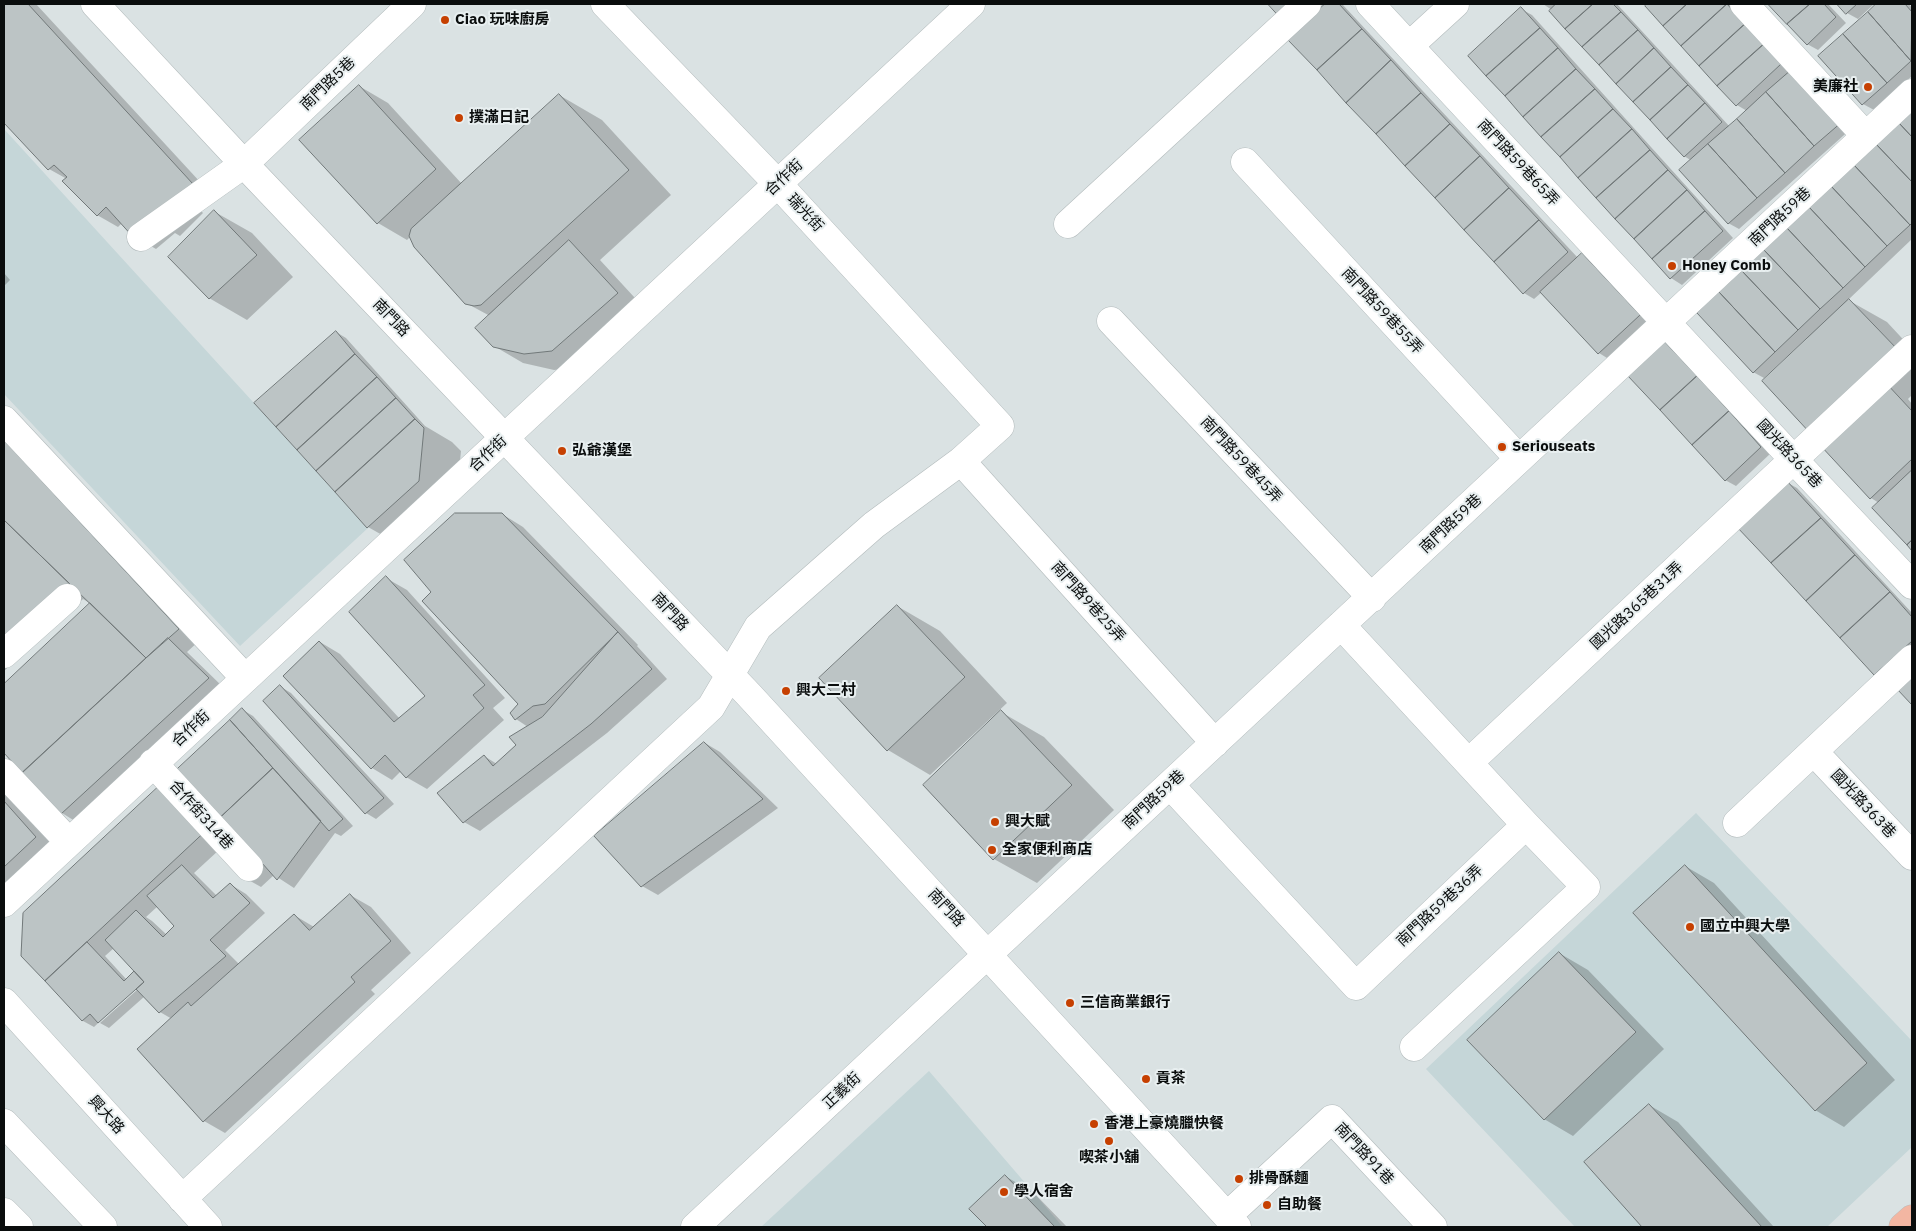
<!DOCTYPE html>
<meta charset="utf-8">
<style>
body{margin:0}
#map{position:relative;width:1916px;height:1231px;overflow:hidden;background:#dae2e3;font-family:"IBM Plex Sans",sans-serif}
canvas{display:block}
.frame{position:absolute;inset:0;border:5px solid #0a0d0d;pointer-events:none}
</style>
<div id="map">
<canvas width="1916" height="1231"></canvas>
<div class="frame"></div>
</div>
<script>
const context = document.querySelector('canvas').getContext('2d');
context.lineJoin = 'round';
function paint(path, color) { context.fillStyle = color; context.fill(path, 'evenodd'); }
function strokePath(path, color, width, dash) { context.strokeStyle = color; context.lineWidth = width; context.lineCap = dash ? 'butt' : 'round'; context.setLineDash(dash || []); context.stroke(path); }
function label(font, color, halo, rows, align = 'center') {
  context.font = font + ' "IBM Plex Sans","Noto Sans TC",sans-serif'; context.lineWidth = 4; context.setLineDash([]); context.textBaseline = 'middle'; context.strokeStyle = halo; context.fillStyle = color; for (const [text, x, y, turn = 0] of rows) {
    context.save(); context.translate(x, y); context.rotate((+turn || 0) * Math.PI / 180); context.textAlign = isNaN(turn) ? turn : align; if (halo) context.strokeText(text, 0, 0); context.fillText(text, 0, 0); context.restore();
  }
}
paint(new Path2D(`
 M4 129 368 528 240 646 4 394Z
 M1696 813 1912 1041V1147L1827 1227H1575L1426 1069Z
 M929 1071 1063 1227H761Z`), '#c5d6d8');
paint(new Path2D(`
 M4 4H36L213 196 199 209 203 213 180 236 175 233 156 249 135 237 122 223 118 227 97 215 67 179 49 169 4 122Z
 M1327 4 1343 5 1578 258 1582 255 1598 264 1655 325 1615 363 1599 353 1542 292 1534 299 1524 293 1289 39Z
 M1543 4H1617L1730 127 1747 111 1737 105 1645 4H1730L1792 71 1853 127 1739 229 1728 223 1692 161 1684 156 1552 10Z
 M1770 4H1828L1846 23 1818 50 1807 44Z
 M1839 4H1874L1858 19 1847 13Z
 M1878 4H1909L1912 8V76L1874 110 1863 104 1820 56Z
 M1521 9 1532 15 1733 238 1682 285 1671 278 1470 56Z
 M359 86 388 103 462 184 559 95 602 120 671 195 600 260 646 310 582 367 554 370 523 363 494 346 490 316 466 303 411 236 407 240 378 223Z
 M1912 113V239L1848 300 1887 322 1912 349V395L1908 399 1912 404V550L1873 508 1879 503 1871 498 1809 339 1807 338 1764 378 1753 372 1698 313Z
 M215 212 252 233 293 277 247 320 209 298Z
 M4 273 10 280 4 286Z
 M336 332 346 338 425 426 452 442 461 451 456 502 405 548 368 527Z
 M1664 343 1675 349 1771 453 1736 486 1725 480Z
 M4 433 199 641 187 652 224 688 78 823 62 813 4 751V685L91 604 83 599 4 671Z
 M1786 482 1797 488 1912 613V656L1886 681 1875 675 1738 526Z
 M502 514 523 527 638 645 637 646 667 679 607 733 480 831 464 822 484 756 497 764 518 745 528 727 516 719 511 713 520 704Z
 M386 578 407 590 505 698 493 708 504 720 427 789 406 777 401 771 392 780 372 768 320 642 340 654 400 719 427 696Z
 M897 606 940 631 1007 703 930 775 888 750Z
 M281 687 291 693 394 804 376 819 366 813Z
 M243 710 253 716 353 826 341 836 335 833 294 888 274 875 261 887 245 878 219 850 194 873 217 896 230 884 246 894 265 913 225 950 239 964 294 915 314 927 350 895 371 907 411 953 371 990 375 994 225 1133 204 1121 172 1019 160 1012 145 996 109 1028 100 1023 138 989 136 987 94 1027 83 1021 46 980ZM158 906 176 926 167 935 152 921 146 917ZM114 948 136 971 127 980 105 956Z
 M1001 712 1044 737 1114 810 1037 883 994 859Z
 M705 743 720 752 778 808 658 895 642 886Z
 M4 791 56 849 4 890Z
 M1685 866 1714 883 1895 1080 1844 1127 1815 1110Z
 M1559 953 1588 970 1664 1049 1573 1136 1544 1119Z
 M1649 1105 1678 1122 1774 1227H1644L1586 1163Z
 M1005 1176 1034 1193 1067 1227H989L971 1209Z`), '#0003');
const building = new Path2D(`
 M4 4H28L193 184 134 238 106 207 97 216 62 181 67 177 54 165 48 170 4 123Z
 M1268 4H1293L1280 17Z
 M1325 4H1339L1362 29 1317 70 1287 39Z
 M1556 4H1593L1565 29 1549 11Z
 M1593 4H1613L1621 12 1582 47 1565 29Z
 M1647 4H1687L1663 26 1645 6Z
 M1687 4H1727L1681 46 1663 26Z
 M1727 4 1745 24 1699 66 1681 46Z
 M1768 4H1810L1787 24Z
 M1810 4H1824L1836 17 1807 45 1787 24Z
 M1837 4H1857L1846 14Z
 M1876 4H1905L1912 12 1911 61 1868 12Z
 M1521 7 1540 28 1486 76 1468 56Z
 M1621 12 1638 30 1599 65 1582 47Z
 M1868 12 1911 61 1887 83 1843 34Z
 M1745 24 1764 44 1717 86 1699 66Z
 M1540 28 1558 48 1505 96 1486 76Z
 M1362 29 1391 60 1346 103 1317 70Z
 M1638 30 1654 48 1616 84 1599 65Z
 M1843 34 1887 83 1862 105 1818 56Z
 M1764 44 1781 64 1736 106 1717 86Z
 M1558 48 1576 69 1523 117 1505 96Z
 M1654 48 1671 67 1633 102 1616 84Z
 M1391 60 1421 93 1376 134 1346 103Z
 M1671 67 1688 85 1650 120 1633 102Z
 M1795 67 1843 121 1814 146 1766 92Z
 M1576 69 1595 89 1541 137 1523 117Z
 M359 85 436 169 377 224 299 140Z
 M1688 85 1705 103 1667 139 1650 120Z
 M1595 89 1613 109 1560 157 1541 137Z
 M1766 92 1814 146 1785 173 1737 119Z
 M1421 93 1450 124 1405 166 1376 134Z
 M559 94 629 170 481 305 474 306 465 304 414 247 409 236 411 229Z
 M1705 103 1722 122 1684 157 1667 139Z
 M1613 109 1632 129 1578 178 1560 157Z
 M1912 111V137L1899 123Z
 M1737 119 1785 173 1757 198 1708 144Z
 M1899 123 1912 137V182L1876 144Z
 M1450 124 1480 156 1435 198 1405 166Z
 M1632 129 1650 150 1596 198 1578 178Z
 M1708 144 1757 198 1728 224 1679 170Z
 M1876 144 1912 182V223L1910 225 1854 165Z
 M1650 150 1668 170 1615 219 1596 198Z
 M1480 156 1509 188 1464 230 1435 198Z
 M1854 165 1910 225 1887 246 1831 186Z
 M1668 170 1687 190 1634 239 1615 219Z
 M1831 186 1887 246 1865 267 1809 207Z
 M1509 188 1539 220 1494 262 1464 230Z
 M1687 190 1705 211 1652 259 1634 239Z
 M1809 207 1865 267 1843 288 1787 228Z
 M214 210 257 255 209 299 168 257Z
 M1705 211 1723 231 1670 279 1652 259Z
 M1539 220 1568 252 1523 294 1494 262Z
 M1787 228 1843 288 1820 309 1764 250Z
 M569 240 618 293 552 351 524 354 493 347 475 328Z
 M1764 250 1820 309 1798 330 1742 271Z
 M1582 253 1640 315 1598 354 1540 292Z
 M1742 271 1798 330 1775 352 1719 292Z
 M1719 292 1775 352 1753 373 1697 313Z
 M1849 299 1899 351 1811 434 1762 381Z
 M336 331 355 354 276 427 254 403Z
 M1664 341 1697 376 1660 410 1627 375Z
 M355 354 377 377 297 450 276 427Z
 M1697 376 1729 411 1692 445 1660 410Z
 M377 377 396 398 316 471 297 450Z
 M1886 383 1912 411V459L1870 499 1820 445Z
 M396 398 415 419 335 492 316 471Z
 M1729 411 1761 447 1725 481 1692 445Z
 M415 419 424 428 419 481 367 528 335 492Z
 M4 440 179 629 146 658 4 520Z
 M1912 470V540L1907 545 1872 508Z
 M1786 480 1821 518 1771 563 1736 526Z
 M455 513H502L618 632 545 704 533 706 515 720 510 713 518 704 422 601 431 592 404 560Z
 M1821 518 1855 555 1806 601 1771 563Z
 M4 520 77 591 4 640Z
 M1912 540V551L1907 545Z
 M1855 555 1890 592 1840 638 1806 601Z
 M386 576 485 685 473 695 484 708 406 778 385 755 371 769 283 676 319 641 394 722 425 696 349 612Z
 M1890 592 1912 617V641L1874 675 1840 638Z
 M90 603 146 658 22 773 4 753V684Z
 M897 605 965 677 887 751 819 678Z
 M618 632 652 669 591 724 463 823 437 793 484 755 493 766 516 745 509 737 542 717Z
 M168 638 209 678 61 814 22 773Z
 M1912 675V705L1897 689Z
 M280 685 384 798 365 814 263 701Z
 M242 708 343 819 329 831 230 720Z
 M1001 710 1072 785 993 860 923 785Z
 M230 720 273 768 45 981 21 956 23 913Z
 M704 742 763 799 641 887 594 836Z
 M273 768 321 821 277 880 262 863 203 834Z
 M4 801 36 837 4 867Z
 M182 865 213 898 230 883 250 903 210 940 226 956 159 1013 136 989 144 982 105 940 136 910 163 937 174 926 147 896Z
 M1685 865 1867 1063 1815 1111 1633 913Z
 M350 894 391 941 351 977 355 982 203 1122 137 1049 188 1002 191 1006 294 914 309 930Z
 M87 942 124 981 134 971 144 982 98 1023 90 1014 82 1021 45 981Z
 M1559 952 1636 1032 1544 1120 1467 1040Z
 M1649 1104 1762 1227H1642L1584 1162Z
 M1005 1175 1055 1227H987L969 1209Z`);
paint(building, '#bcc4c5');
strokePath(building, '#717879', 1);
const minor = new Path2D(`
 M95 4 244 164 749 695 1237 1227
 M1370 4 1794 460 1912 585
 M1744 4 1866 136
 M1409 46 1455 4
 M1245 162 1519 459
 M1068 224 1307 4
 M141 237 244 164 412 4
 M1111 321 1372 598
 M4 420 245 678
 M961 461 1215 743
 M4 654 67 598
 M1480 752 1912 349
 M1814 752 1912 856
 M153 763 249 867
 M4 773 69 842
 M1170 785 1356 986 1526 825 1341 625
 M1737 823 1912 659
 M4 903 971 4
 M4 1002 208 1227
 M1414 1047 1586 887 1526 825
 M4 1123 103 1227
 M182 1199 711 707 758 627 874 525 961 461 1000 426 778 184 605 4
 M4 1212 19 1227
 M1227 1216 1332 1119 1433 1227
 M695 1227 1912 93`);
const major = new Path2D(`
 M1903 1227 1912 1219`);
strokePath(minor, '#b3bbbc', 29);
strokePath(major, '#babbbb', 29);
strokePath(minor, '#fff', 28);
strokePath(major, '#f3b6a2', 28);
for (const [x, y, r, color] of [
 [445,20,5,"#c64001"],
 [1868,87,5,"#c64001"],
 [459,118,5,"#c64001"],
 [1672,266,5,"#c64001"],
 [1502,447,5,"#c64001"],
 [562,451,5,"#c64001"],
 [786,691,5,"#c64001"],
 [995,822,5,"#c64001"],
 [992,850,5,"#c64001"],
 [1690,927,5,"#c64001"],
 [1070,1003,5,"#c64001"],
 [1146,1079,5,"#c64001"],
 [1094,1124,5,"#c64001"],
 [1109,1141,5,"#c64001"],
 [1239,1179,5,"#c64001"],
 [1004,1192,5,"#c64001"],
 [1267,1205,5,"#c64001"]
]) { const dot = new Path2D(); dot.arc(x, y, r, 0, 2 * Math.PI); context.fillStyle = color; context.fill(dot); strokePath(dot, '#e8eff0', 2); }
label('bold 15px', '#0a0d0d', '#e8eff0', [
 ["Ciao 玩味廚房",455,20],
 ["美廉社",1858,87,"right"],
 ["撲滿日記",469,118],
 ["Honey Comb",1682,266],
 ["Seriouseats",1512,447],
 ["弘爺漢堡",572,451],
 ["興大二村",796,691],
 ["興大賦",1005,822],
 ["全家便利商店",1002,850],
 ["國立中興大學",1700,927],
 ["三信商業銀行",1080,1003],
 ["貢茶",1156,1079],
 ["香港上豪燒臘快餐",1104,1124],
 ["喫茶小舖",1109,1158,"center"],
 ["排骨酥麵",1249,1179],
 ["學人宿舍",1014,1192],
 ["自助餐",1277,1205]
], 'left');
label('15px', '#0a0d0d', '#e8eff0', [
 ["南門路5巷",328,84,-44],
 ["南門路59巷65弄",1518,163,47],
 ["合作街",784,178,-43],
 ["瑞光街",805,213,47],
 ["南門路59巷",1780,217,-43],
 ["南門路59巷55弄",1382,311,47],
 ["南門路",391,318,46],
 ["合作街",488,454,-43],
 ["國光路365巷",1789,454,47],
 ["南門路59巷45弄",1241,460,47],
 ["南門路59巷",1451,524,-43],
 ["南門路9巷25弄",1088,602,48],
 ["國光路365巷31弄",1637,606,-43],
 ["南門路",670,612,47],
 ["合作街",191,729,-43],
 ["南門路59巷",1154,800,-43],
 ["國光路363巷",1863,804,47],
 ["合作街314巷",201,815,48],
 ["南門路59巷36弄",1440,906,-43],
 ["南門路",946,908,47],
 ["正義街",842,1091,-43],
 ["興大路",106,1115,48],
 ["南門路91巷",1364,1154,47]
]);
</script>
